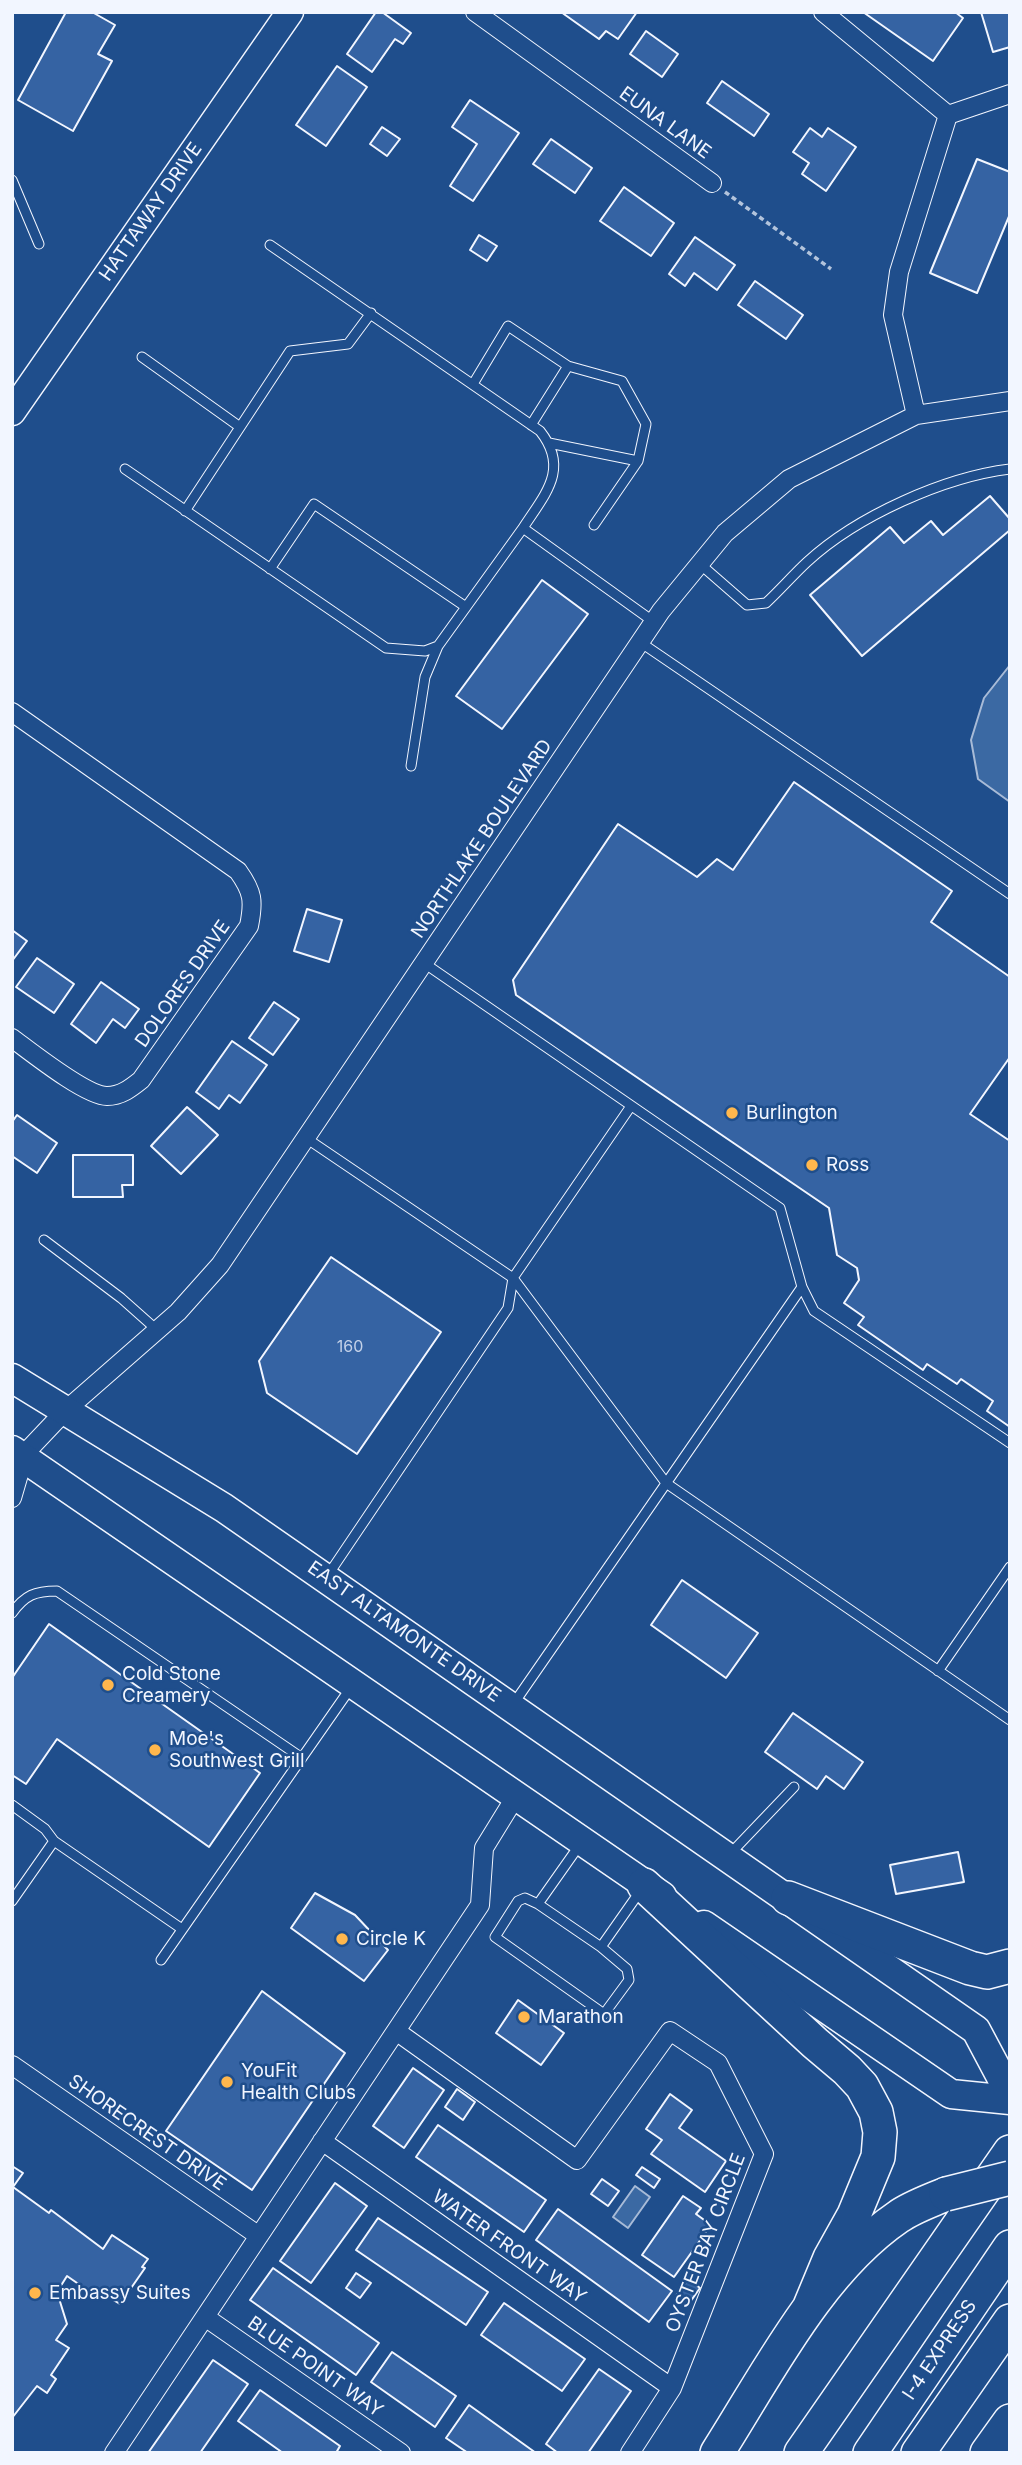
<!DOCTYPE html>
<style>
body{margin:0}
#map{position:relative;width:1022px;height:2465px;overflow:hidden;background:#1f4e8c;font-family:Inter,sans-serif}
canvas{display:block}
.frame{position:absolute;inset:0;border:14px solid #f2f6ff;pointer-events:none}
</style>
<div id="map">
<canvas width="1022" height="2465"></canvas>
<div class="frame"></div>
</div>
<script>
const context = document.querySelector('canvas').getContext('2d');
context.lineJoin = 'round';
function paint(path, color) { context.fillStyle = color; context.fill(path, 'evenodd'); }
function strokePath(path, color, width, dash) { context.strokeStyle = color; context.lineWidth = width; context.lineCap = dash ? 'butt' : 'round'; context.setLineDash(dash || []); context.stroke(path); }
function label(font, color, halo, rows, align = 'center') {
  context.font = font + ' Inter,sans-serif'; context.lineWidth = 5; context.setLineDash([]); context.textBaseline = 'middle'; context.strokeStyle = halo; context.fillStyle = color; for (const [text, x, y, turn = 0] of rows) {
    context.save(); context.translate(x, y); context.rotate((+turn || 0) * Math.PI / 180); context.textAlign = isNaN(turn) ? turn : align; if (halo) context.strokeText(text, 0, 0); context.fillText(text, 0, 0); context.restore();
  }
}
const water = new Path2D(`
 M1010 665V802L978 779 971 740 984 698Z
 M635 2186 650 2197 628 2228 613 2217Z`);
paint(water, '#3b69a3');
strokePath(water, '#a8bbd7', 2);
const building = new Path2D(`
 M66 12H92L115 25 98 54 112 61 73 131 18 100Z
 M376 12H382L411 33 403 44 395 39 372 72 347 54Z
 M561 12H637L618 39 606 31 599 39Z
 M863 12H955L963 18 933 61Z
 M981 12H1010V47L993 52Z
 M646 31 678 54 662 77 630 54Z
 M337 66 367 87 326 146 296 125Z
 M722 81 769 114 754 136 707 103Z
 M470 100 519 133 473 201 450 186 477 144 452 127Z
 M382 127 400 139 387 156 370 144Z
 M810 128 822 137 828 128 856 147 826 191 802 174 809 163 793 152Z
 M551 139 592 168 575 193 533 164Z
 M977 159 1010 172V214L977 293 930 273Z
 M624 187 674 223 651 256 600 221Z
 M479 235 497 246 487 261 470 250Z
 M695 237 735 265 717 290 694 273 685 286 669 274Z
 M755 281 803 315 786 339 738 305Z
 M990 496 1010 519V530L862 656 810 595 890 527 904 543 931 521 943 535Z
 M542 580 588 614 502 729 456 696Z
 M794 782 952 891 931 922 1010 977V1057L970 1114 1010 1141V1427L987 1411 993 1401 961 1379 957 1384 927 1364 923 1370 858 1325 864 1317 844 1303 859 1280 857 1268 837 1255 829 1208 516 995 513 980 618 824 697 877 717 859 733 870Z
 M307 909 342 920 329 962 294 951Z
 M12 930 27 941 12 961Z
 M37 958 74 984 54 1013 16 987Z
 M101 982 139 1009 125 1028 113 1019 96 1043 71 1024Z
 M274 1002 299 1019 273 1055 249 1038Z
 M232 1041 267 1065 240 1103 229 1095 219 1109 196 1092Z
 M187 1107 218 1135 181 1174 151 1146Z
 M17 1115 57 1143 37 1173 12 1156V1122Z
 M73 1155H133V1185H122L123 1197H73Z
 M331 1257 441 1332 357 1454 267 1393 259 1361Z
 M682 1580 758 1633 726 1678 651 1625Z
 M49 1624 260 1773 209 1847 57 1739 26 1784 12 1775V1678Z
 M793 1713 863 1762 844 1789 826 1776 817 1789 765 1752Z
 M958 1852 964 1882 896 1894 890 1865Z
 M315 1893 355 1915 388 1950 364 1981 291 1928Z
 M262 1991 345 2053 252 2190 166 2131Z
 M518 2000 564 2033 541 2065 496 2033Z
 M413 2068 444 2090 404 2148 373 2126Z
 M457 2089 475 2102 463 2120 445 2107Z
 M670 2094 692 2110 679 2128 726 2161 705 2192 651 2154 662 2140 646 2129Z
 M438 2125 546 2200 524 2232 416 2157Z
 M12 2166 23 2173 13 2187 49 2213 51 2210 103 2249 112 2235 148 2259 142 2267 145 2268 120 2304 103 2294 100 2299 67 2276 57 2292 67 2324 56 2340 69 2348 51 2375 56 2379 47 2393 37 2386 12 2418Z
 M642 2167 660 2179 654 2188 636 2175Z
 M602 2179 619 2191 608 2206 591 2194Z
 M335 2183 367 2206 311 2283 280 2261Z
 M683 2196 701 2208 696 2214 711 2225 674 2277 642 2255Z
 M558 2209 672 2291 649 2322 536 2240Z
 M378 2218 488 2292 466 2325 356 2250Z
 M273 2268 379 2343 356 2375 250 2300Z
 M356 2273 371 2283 360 2298 346 2288Z
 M688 2279 700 2288 688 2305 676 2296Z
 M504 2303 585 2359 562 2391 481 2335Z
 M392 2352 456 2396 435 2427 371 2382Z
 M213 2360 248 2384 200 2453H148Z
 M599 2369 631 2391 588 2453H558L546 2444Z
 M260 2390 340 2446 336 2453H283L238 2421Z
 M469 2405 536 2453H468L446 2438Z`);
paint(building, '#3563a3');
strokePath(building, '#f2f6ff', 2);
const lane = new Path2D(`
 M12 180 39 244
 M270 245 540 431C570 469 545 494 523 528
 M142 357 240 427
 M568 366 622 381 646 424 638 461
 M473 384 508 326 568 366 531 425
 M549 443 638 461 594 525
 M125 469 386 648 425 651 438 646
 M185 511 290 351 348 344 371 313
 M700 564 747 605 766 603C780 590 793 575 807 562 857 516 944 477 1010 469
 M270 569 314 504 466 607
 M640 642 1010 894
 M411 766 425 677 438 646 523 528 654 622
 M424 963 780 1208 802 1287 814 1311 1010 1443
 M306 1138 513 1278 666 1483 1010 1720
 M44 1240 121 1298 157 1330
 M328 1575 508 1308 513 1278 631 1106
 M12 1613C25 1595 35 1591 57 1591L302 1758
 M938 1671 1010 1567
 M512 1706 802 1287
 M12 1805 45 1829 54 1841 182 1929
 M581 1843 538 1904 601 1947 641 1890
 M729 1855 794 1787
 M12 1901 54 1841
 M538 1904 525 1898 518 1901 495 1937 604 2014 629 1980 627 1969 601 1947
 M161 1960 352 1686`);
const street = new Path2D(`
 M475 12 712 183
 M823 12 948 115 899 272 893 315 916 415
 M948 115 1010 94
 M12 712 238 871C253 892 254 901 249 926L141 1080C131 1088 121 1096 107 1096 86 1096 31 1052 12 1038
 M12 1467 66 1410 178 1312 220 1265 661 611 725 533 789 479 916 415 1010 401
 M12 1498 24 1457
 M396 2031 577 2160 670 2031 718 2063 764 2154 672 2388 630 2453
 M12 2065 259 2236
 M322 2141 672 2388
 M205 2317 401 2453
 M114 2453 480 1905 484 1848 516 1796`);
const secondary = new Path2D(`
 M12 412 290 12`);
const primary = new Path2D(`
 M12 1378 224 1508 976 2030 1010 2094
 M12 1450 662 1896
 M704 1925 951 2094 1010 2100`);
const highway = new Path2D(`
 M644 1885 815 2043 847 2070 862 2086 876 2112 880 2132 878 2157 854 2215 830 2258 810 2306
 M788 1898 970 1968 987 1972 1010 1966
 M717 2453C768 2373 819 2271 898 2217 912 2207 930 2201 946 2194
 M801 2453 1010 2152
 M870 2453 1010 2247
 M918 2453 1010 2321
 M987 2453 1010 2421`);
strokePath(lane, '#f2f6ff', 11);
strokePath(street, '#f2f6ff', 20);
strokePath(secondary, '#f2f6ff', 29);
strokePath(primary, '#f2f6ff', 31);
strokePath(highway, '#f2f6ff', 36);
strokePath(new Path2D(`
 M725 192 831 269`), '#b3c4dc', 3.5, [5, 3.5]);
strokePath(lane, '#1f4e8c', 9);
strokePath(street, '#1f4e8c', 18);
strokePath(secondary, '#1f4e8c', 26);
strokePath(primary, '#1f4e8c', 28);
strokePath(highway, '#1f4e8c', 33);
const highwayBridge = new Path2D(`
 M946 2194 1010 2178`);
strokePath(highwayBridge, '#f2f6ff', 36, []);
strokePath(highwayBridge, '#1f4e8c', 33);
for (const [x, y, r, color] of [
 [732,1113,7,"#ffb74d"],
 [812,1165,7,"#ffb74d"],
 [108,1685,7,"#ffb74d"],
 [155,1750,7,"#ffb74d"],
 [342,1939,7,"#ffb74d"],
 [524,2017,7,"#ffb74d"],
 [227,2082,7,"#ffb74d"],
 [35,2293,7,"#ffb74d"]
]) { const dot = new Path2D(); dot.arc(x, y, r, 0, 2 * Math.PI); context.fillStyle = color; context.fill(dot); strokePath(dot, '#1f4e8c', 2.5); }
label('16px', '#c3d1e8', null, [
 ["160",350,1347]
]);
label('19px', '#f2f6ff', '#1f4e8c', [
 ["EUNA LANE",665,123,36],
 ["HATTAWAY DRIVE",151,212,-55],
 ["NORTHLAKE BOULEVARD",482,839,-56],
 ["DOLORES DRIVE",183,984,-55],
 ["EAST ALTAMONTE DRIVE",404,1632,35],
 ["SHORECREST DRIVE",147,2133,35],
 ["OYSTER BAY CIRCLE",706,2243,-69],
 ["WATER FRONT WAY",509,2247,35],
 ["I-4 EXPRESS",940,2350,-56],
 ["BLUE POINT WAY",315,2367,35]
]);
label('19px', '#f2f6ff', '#1f4e8c', [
 ["Burlington",746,1113],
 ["Ross",826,1165],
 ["Cold Stone",122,1674],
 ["Creamery",122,1696],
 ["Moe's",169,1739],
 ["Southwest Grill",169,1761],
 ["Circle K",356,1939],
 ["Marathon",538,2017],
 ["YouFit",241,2071],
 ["Health Clubs",241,2093],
 ["Embassy Suites",49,2293]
], 'left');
</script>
